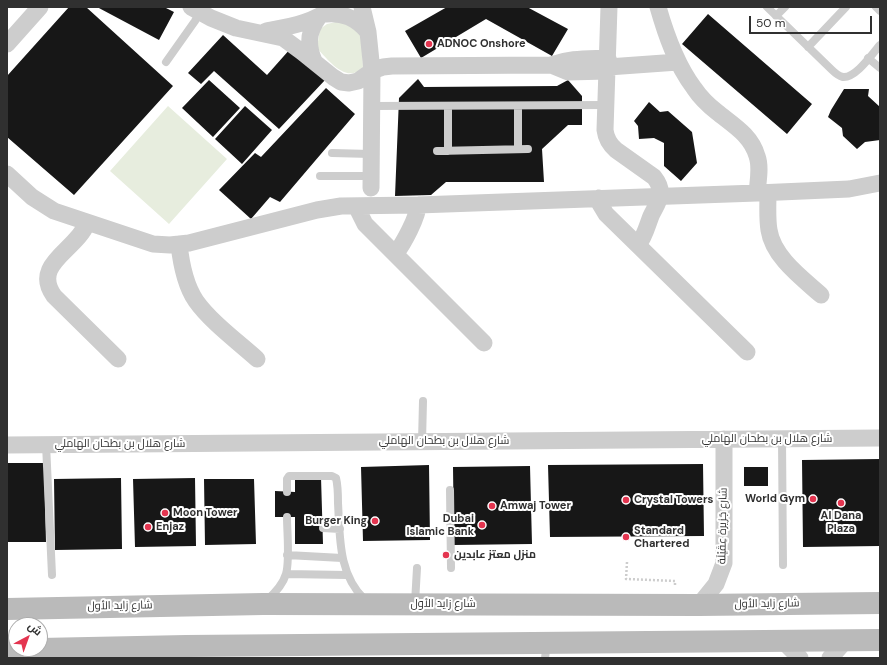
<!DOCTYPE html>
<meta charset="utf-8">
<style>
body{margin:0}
#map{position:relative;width:887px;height:665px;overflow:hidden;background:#fff;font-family:"DM Sans",Cairo,sans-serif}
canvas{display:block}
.frame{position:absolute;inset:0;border:8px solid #303030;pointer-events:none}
.north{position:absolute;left:8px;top:617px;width:40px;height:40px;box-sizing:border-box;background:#fff;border:1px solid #acacac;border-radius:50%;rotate:41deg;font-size:11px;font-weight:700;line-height:16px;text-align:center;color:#303030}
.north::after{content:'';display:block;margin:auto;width:14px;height:18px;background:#e43550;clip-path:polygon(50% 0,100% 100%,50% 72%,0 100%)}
.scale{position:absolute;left:749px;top:16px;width:123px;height:18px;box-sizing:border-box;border:2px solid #303030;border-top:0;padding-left:5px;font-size:12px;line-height:14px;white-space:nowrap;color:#303030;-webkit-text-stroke:3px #fff;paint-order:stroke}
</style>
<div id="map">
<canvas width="887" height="665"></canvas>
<div class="frame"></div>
<div class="north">ش</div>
<div class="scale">50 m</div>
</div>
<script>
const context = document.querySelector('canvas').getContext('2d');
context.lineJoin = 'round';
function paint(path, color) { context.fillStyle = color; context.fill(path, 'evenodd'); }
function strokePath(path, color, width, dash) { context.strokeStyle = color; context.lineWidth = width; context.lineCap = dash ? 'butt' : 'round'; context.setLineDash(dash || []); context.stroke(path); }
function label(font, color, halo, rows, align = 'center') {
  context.font = font + ' "DM Sans",Cairo,sans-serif'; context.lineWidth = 4; context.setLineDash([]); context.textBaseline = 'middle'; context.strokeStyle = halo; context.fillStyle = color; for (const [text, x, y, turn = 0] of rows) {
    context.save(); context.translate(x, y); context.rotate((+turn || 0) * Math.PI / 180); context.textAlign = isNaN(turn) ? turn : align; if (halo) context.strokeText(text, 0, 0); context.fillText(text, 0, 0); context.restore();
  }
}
paint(new Path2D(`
 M336 22 346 23 361 33 363 67C347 85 328 60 317 48L320 29 327 24Z
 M168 106 227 159 169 224 110 171Z`), '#e7edde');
paint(new Path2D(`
 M69 7H86L173 86 74 195 7 137V76Z
 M97 7H164L174 12 159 40Z
 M447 7H527L568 29 552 56 486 19 421 58 405 31Z
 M708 14 812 104 787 134 682 44Z
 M223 35 267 75 291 48 326 79 279 129 214 71 201 84 188 73Z
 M418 79 424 87 557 86 568 80 582 96V125H568L542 149 544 182H446L431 195 395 196 399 98Z
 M209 80 240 108 213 137 182 108Z
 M326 88 355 114 280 202 270 197 251 219 219 190 255 153 261 157Z
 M844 89H869L868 96 880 107V140L865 142 857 149 843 136 842 128 828 117 831 110Z
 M649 102 660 112 668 111 692 132 697 163 681 181 664 166V143L654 138 639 139 638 126 634 121Z
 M245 106 272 130 242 164 215 139Z
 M880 459V546L803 547 802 460Z
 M7 463H44L46 542H7Z
 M703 464 704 536 550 537 548 465Z
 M429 465 430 540 363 541 361 467Z
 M530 466 532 544 454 545 453 467Z
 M744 467H768V486H744Z
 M321 477 323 544H295V517H275V491L295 492V478Z
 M121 478 122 549 55 550 54 479Z
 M195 478 196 546 135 547 133 479Z
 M204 479H254L256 544 205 545Z`), '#171717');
strokePath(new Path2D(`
 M627 562 626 579 675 581V586`), '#cdcdcd', 2.5, [2, 2]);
strokePath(new Path2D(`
 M767 7 832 70C835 73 839 76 843 77 856 78 872 54 880 45
 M876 7 880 11
 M776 16 785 7
 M808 47 846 7
 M868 58 880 68
 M166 62 195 21 200 12
 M372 106 606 105
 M518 149V106
 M437 151 528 149
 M448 151V106
 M332 153 371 154
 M320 176H371
 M782 439 783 565
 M422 442 423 401
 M46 444 52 575
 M450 490 451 568
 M287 492V479L289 476H332L336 478C338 486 338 495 338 503 340 537 338 574 365 600
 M323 522H339
 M323 528 340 529
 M287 555 342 558
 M286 574 347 575
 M267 600C275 593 283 584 286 574 290 560 287 532 287 517
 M415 603 417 568
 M545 658 547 643`), '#cdcdcd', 8);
strokePath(new Path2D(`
 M191 7 211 18 236 28 283 38 302 52 333 77 341 82 349 83 358 81 372 71 383 67 392 66 551 65C570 58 588 59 608 58
 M362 7 368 32 372 71 371 188
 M609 7 605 130C606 138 609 144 616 150L654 177C658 182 661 189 660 195 659 203 654 209 651 216 647 226 645 236 638 245
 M658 7C666 35 676 64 694 88 700 97 708 105 717 112 733 125 751 135 757 156 761 167 758 181 757 193L849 189 880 183
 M325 14C343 12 356 18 368 32
 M266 31C292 26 312 23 334 7
 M7 44 40 7
 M314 61C307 45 308 32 318 18
 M551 65 568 72 607 71
 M608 67 678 62
 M7 174 32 197 54 211 153 244 170 245 189 243 317 210 341 206 418 205 757 193
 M768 193C768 205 767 218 769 230 773 257 802 278 821 295
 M599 198 600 204 606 214 747 352
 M356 206 365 224 484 343
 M87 223C77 250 31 264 54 296L118 359
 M179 244C181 263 185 285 196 301 210 321 238 342 257 359
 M396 253C403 244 418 217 418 205
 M7 445 880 438
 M699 605 716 584 724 563V439
 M783 641 800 658
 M830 658 846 640`), '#cdcdcd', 17);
strokePath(new Path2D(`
 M7 609 263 604 699 605 880 603
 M7 649H27
 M40 649 186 646 880 640`), '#bababa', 22);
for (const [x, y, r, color] of [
 [429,44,4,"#e43550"],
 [813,499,4,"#e43550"],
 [626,500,4,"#e43550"],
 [841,503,4,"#e43550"],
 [492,506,4,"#e43550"],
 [165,513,4,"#e43550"],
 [375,521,4,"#e43550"],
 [482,525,4,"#e43550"],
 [148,527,4,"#e43550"],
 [626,537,4,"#e43550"],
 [446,555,4,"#e43550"]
]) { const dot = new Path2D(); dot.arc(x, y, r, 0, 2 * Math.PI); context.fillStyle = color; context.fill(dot); strokePath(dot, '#fff', 1.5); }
label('bold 11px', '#303030', '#fff', [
 ["ADNOC Onshore",437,44],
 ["World Gym",805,499,"right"],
 ["Crystal Towers",634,500],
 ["Amwaj Tower",500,506],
 ["Moon Tower",173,513],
 ["Al Dana",841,516,"center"],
 ["Plaza",841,529,"center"],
 ["Dubai",474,519,"right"],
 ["Islamic Bank",474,532,"right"],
 ["Burger King",367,521,"right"],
 ["Enjaz",156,527],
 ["Standard",634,531],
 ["Chartered",634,544],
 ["منزل معتز عابدين",454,555]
], 'left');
label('11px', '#303030', '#fff', [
 ["شارع هلال بن بطحان الهاملي",767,439],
 ["شارع هلال بن بطحان الهاملي",444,441],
 ["شارع هلال بن بطحان الهاملي",120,444],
 ["شارع جَزيرة عِقَيْلَة",723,526,-89],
 ["شارع زايد الأول",443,604],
 ["شارع زايد الأول",767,604,-1],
 ["شارع زايد الأول",120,606,-1]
]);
</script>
